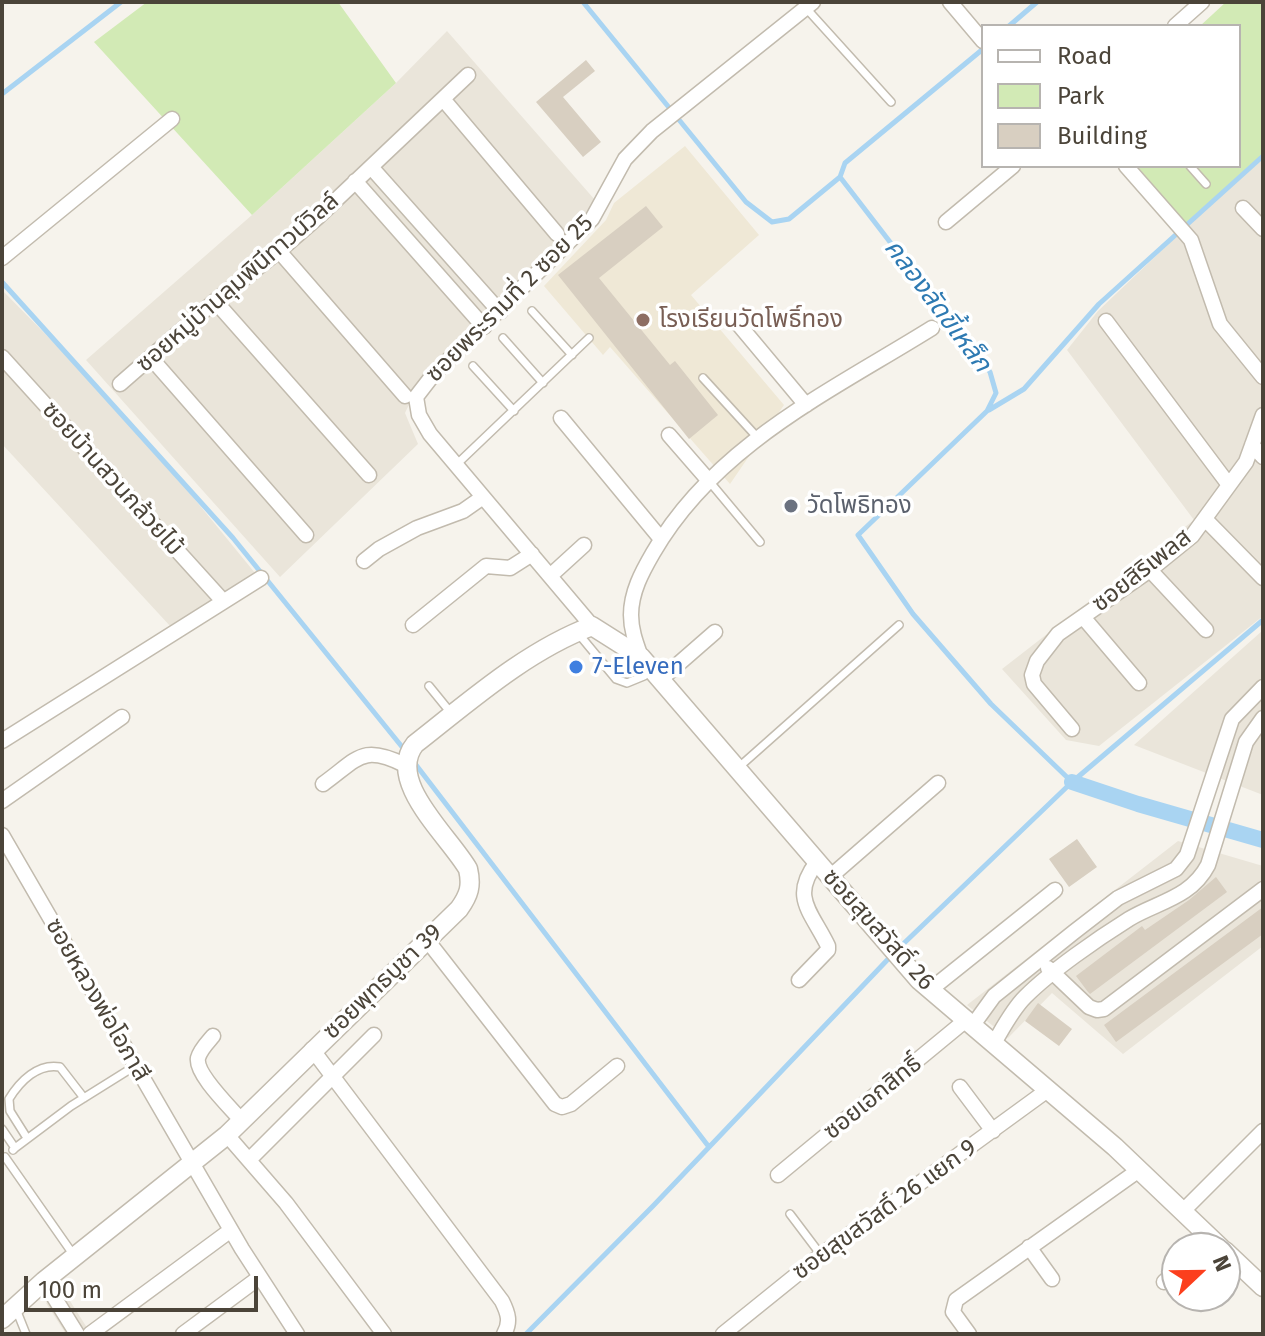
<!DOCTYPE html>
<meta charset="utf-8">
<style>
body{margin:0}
#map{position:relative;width:1265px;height:1336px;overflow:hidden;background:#f6f3ec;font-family:"Fira Sans",sans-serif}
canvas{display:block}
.frame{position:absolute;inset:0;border:4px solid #4b4439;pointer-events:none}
.legend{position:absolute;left:981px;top:24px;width:260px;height:144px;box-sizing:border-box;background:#fff;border:2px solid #b7b4b0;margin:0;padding:10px 14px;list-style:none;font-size:24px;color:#4b4439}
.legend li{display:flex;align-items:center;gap:16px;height:40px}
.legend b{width:40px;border:2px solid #b7b4b0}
.north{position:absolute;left:1161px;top:1232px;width:80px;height:80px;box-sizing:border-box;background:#fff;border:2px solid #b7b4b0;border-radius:50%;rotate:68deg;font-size:22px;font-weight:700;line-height:32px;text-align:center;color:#4b4439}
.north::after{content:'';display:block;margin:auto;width:28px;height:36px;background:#fc3f1d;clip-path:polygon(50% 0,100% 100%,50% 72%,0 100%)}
.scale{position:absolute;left:24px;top:1276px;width:234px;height:36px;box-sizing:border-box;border:4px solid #4b4439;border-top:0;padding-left:10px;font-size:24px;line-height:28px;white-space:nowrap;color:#4b4439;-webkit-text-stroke:6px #fff;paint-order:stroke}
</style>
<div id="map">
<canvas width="1265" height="1336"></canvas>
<div class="frame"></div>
<ul class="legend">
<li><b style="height:10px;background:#fff"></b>Road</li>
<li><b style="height:22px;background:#d2eab5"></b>Park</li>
<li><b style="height:22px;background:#d8cfc1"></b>Building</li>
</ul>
<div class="north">N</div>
<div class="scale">100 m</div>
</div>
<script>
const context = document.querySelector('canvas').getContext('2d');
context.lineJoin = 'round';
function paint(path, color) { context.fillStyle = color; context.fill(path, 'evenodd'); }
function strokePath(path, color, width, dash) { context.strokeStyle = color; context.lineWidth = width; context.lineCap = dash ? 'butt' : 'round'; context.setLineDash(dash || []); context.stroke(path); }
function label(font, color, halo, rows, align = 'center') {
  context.font = font + ' "Fira Sans","Noto Sans Thai",sans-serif'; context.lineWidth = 7; context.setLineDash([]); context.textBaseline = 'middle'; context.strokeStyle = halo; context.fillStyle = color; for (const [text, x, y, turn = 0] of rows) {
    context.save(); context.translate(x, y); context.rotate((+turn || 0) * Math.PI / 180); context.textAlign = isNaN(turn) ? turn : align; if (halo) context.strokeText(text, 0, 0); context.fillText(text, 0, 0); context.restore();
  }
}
paint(new Path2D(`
 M447 31 595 200 569 235 420 381 405 413 418 444 280 577 86 360 252 215 396 83Z
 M1263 154V616L1099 746 1066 740 1002 669 1194 520 1067 350 1098 311Z
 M2 290 130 420 255 573 171 627 2 444Z
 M1263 630V795L1134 745 1262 631Z
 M1178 841 1263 866V946L1123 1054 1052 993 1008 1038 967 1005Z
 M64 1290 70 1301 91 1334H66L46 1303Z`), '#eae5da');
paint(new Path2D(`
 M685 146 759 235 691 295 784 405 730 484 610 347 603 355 544 286 606 220 614 203Z`), '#efe8d6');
paint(new Path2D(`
 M147 2H338L396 83 252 215 94 42Z
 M1226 2H1263V154L1188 226 1137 166H1239V26H1200Z`), '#d2eab5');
strokePath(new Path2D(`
 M583 2 746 202 772 222 789 219 840 177 990 372 996 393 987 411 858 535 913 614 991 704 1072 782
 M1009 26 1037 2
 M2 94 121 2
 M840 177 845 163 983 49
 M2 282 233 538 407 753
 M989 410 1024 389 1099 304 1263 156
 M413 761 709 1147
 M899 948 1072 782 1263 620
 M526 1334 653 1206 892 955`), '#a9d4f2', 5);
strokePath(new Path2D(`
 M1072 782 1138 804 1263 840`), '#a9d4f2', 16);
paint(new Path2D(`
 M586 60 595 71 563 97 601 142 583 157 536 102Z
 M646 206 663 227 599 278 670 365 675 361 718 415 689 439 558 275Z
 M1077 839 1097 867 1069 887 1049 859Z
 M1216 877 1227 892 1090 994 1088 992 1076 976 1142 926 1145 930 1189 900Z
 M1263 907V934L1116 1042 1104 1025Z
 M1038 1003 1072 1029 1059 1046 1025 1021Z`), '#d8cfc1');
const service = new Path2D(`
 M805 7 891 102
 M1190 166 1206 184
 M532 311 572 355
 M503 338 543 383
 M473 366 514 411
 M703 378 757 437
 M456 465 589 338
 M709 481 760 542
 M577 632 616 679 627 683 644 676 650 671
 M429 686 451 713
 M739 767 899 625
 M2 1129 15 1148 13 1150
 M27 1138 10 1111 9 1099C20 1081 38 1063 60 1067L84 1098
 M15 1148 71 1106 135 1066
 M5 1157 75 1257
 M790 1214 821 1255
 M16 1309 26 1334`);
const minor = new Path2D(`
 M950 2 983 41
 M1175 26 1202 2
 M443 99 557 234
 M1126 166 1191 240 1220 324 1263 377
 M371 167 500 312
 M355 181 484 327
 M1243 208 1263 229
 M946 222 1013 166
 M279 251 405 396
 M2 258 172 119
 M215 301 369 475
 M735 320 806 405
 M1106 321 1229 485
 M2 357 223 601
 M151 358 306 535
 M120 384 215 301 279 251 318 217 468 75
 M561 418 661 539
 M669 435 709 481
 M1252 445 1263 457
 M1205 519 1263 578
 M364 561 379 549 417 528 463 511 483 497
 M1150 570 1206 630
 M550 576 584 545
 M1083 617 1139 683
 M413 625 486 566 510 568 532 554
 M592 626 430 434 419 415 416 397 433 375 592 219 625 159 652 131 813 2
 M641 657C636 643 631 630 631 615 631 592 642 572 653 553 715 445 831 391 932 328
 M660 680 715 632
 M1072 729 1034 684 1032 675 1037 661 1058 634 1150 570 1192 536 1246 462 1263 415
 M2 741 261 578
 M323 784C359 758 362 744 405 765
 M2 801 122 717
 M2 835 242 1249 297 1334
 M830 877 938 783
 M427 940 555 1104 562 1107 571 1104 617 1066
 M1048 968 1089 1007 1097 1010 1104 1009 1263 889
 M799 980 828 950V946C811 911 790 897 817 862
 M930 990 1055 890
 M973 1025 994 996 1074 932 1118 898 1176 869 1187 855 1232 719 1263 687
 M213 1036C207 1043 200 1050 198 1058 195 1074 231 1108 241 1120
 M994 1043C1003 1028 1012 1010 1025 997 1051 971 1097 939 1129 919 1157 902 1191 898 1208 865L1246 742 1263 718
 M312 1049 502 1301C508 1313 511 1322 504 1334
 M960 1087 993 1131
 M227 1135 286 1203 384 1334
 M249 1160 374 1035
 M778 1175 966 1020
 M1183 1211 1263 1131
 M1029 1247 1052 1279
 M44 1281 77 1334
 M1164 1282 1177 1270
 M90 1334 231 1230
 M183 1334 260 1277
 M723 1334 821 1255 1049 1089
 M969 1334 953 1312 956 1300 1139 1170`);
const tertiary = new Path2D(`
 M1225 1251 1263 1287
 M2 1319 44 1281 227 1135 459 909C469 895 472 886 468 869 449 836 385 781 415 744 470 701 526 651 592 626L641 657 919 980 1115 1147 1221 1248`);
strokePath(service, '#c2bbae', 10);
strokePath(minor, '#c2bbae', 17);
strokePath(tertiary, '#c2bbae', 21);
strokePath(service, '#fff', 7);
strokePath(minor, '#fff', 14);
strokePath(tertiary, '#fff', 18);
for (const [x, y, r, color] of [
 [643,320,8,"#8d6e63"],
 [791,506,8,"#6b7280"],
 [576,667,8,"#3f7fe0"]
]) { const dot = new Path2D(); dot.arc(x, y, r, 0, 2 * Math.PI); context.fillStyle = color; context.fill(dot); strokePath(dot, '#fff', 3); }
label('24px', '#4b4439', '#fff', [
 ["ซอยหมู่บ้านลุมพินีทาวน์วิลล์",238,283,-41],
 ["ซอยพระรามที่ 2 ซอย 25",510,299,-45],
 ["ซอยบ้านสวนกล้วยไม้",112,479,48],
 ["ซอยสิริเพลส",1142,571,-38],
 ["ซอยสุขสวัสดิ์ 26",878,930,48],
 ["ซอยพุทธบูชา 39",383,982,-44],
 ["ซอยหลวงพ่อโอภาสี",97,1000,60],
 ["ซอยเอกสิทธิ์",873,1098,-39],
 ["ซอยสุขสวัสดิ์ 26 แยก 9",885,1210,-36]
]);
label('24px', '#785e54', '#fff', [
 ["โรงเรียนวัดโพธิ์ทอง",659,320]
], 'left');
label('24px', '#5b616d', '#fff', [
 ["วัดโพธิทอง",807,506]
], 'left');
label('24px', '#366cbe', '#fff', [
 ["7-Eleven",592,667]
], 'left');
label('italic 26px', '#2e7ab2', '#fff', [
 ["คลองลัดขี้เหล็ก",937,306,53]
]);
</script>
